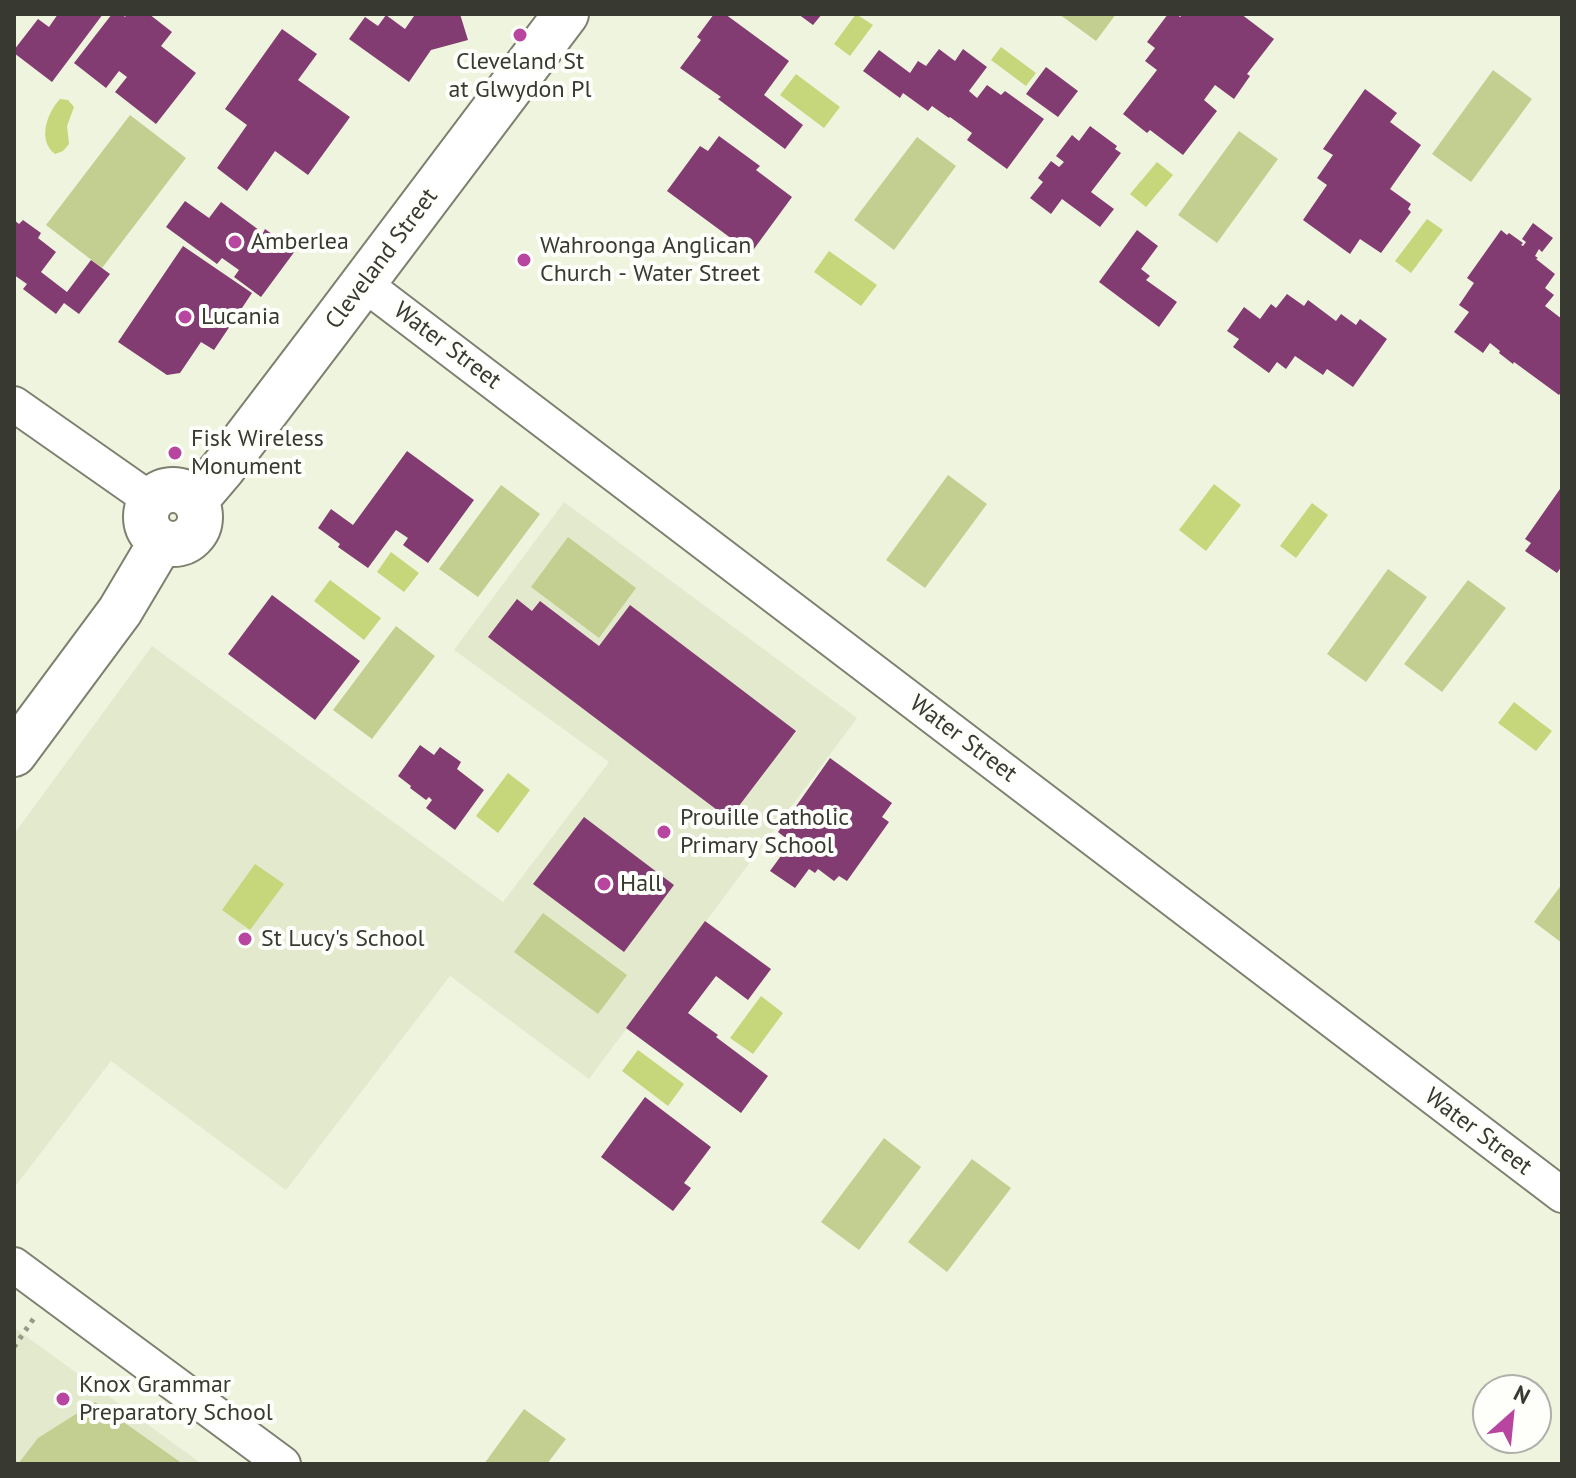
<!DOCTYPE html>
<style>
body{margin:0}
#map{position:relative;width:1576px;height:1478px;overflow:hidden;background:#eff4df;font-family:"PT Sans",sans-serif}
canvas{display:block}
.frame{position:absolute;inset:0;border:16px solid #383a32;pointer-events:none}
.north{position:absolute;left:1472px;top:1374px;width:80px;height:80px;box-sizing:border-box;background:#fefffb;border:2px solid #afb0ab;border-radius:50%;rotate:27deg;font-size:22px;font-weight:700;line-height:32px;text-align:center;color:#383a32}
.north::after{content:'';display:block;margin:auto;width:28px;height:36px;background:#b846a0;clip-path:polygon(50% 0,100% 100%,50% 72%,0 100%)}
</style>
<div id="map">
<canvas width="1576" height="1478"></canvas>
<div class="frame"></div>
<div class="north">N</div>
</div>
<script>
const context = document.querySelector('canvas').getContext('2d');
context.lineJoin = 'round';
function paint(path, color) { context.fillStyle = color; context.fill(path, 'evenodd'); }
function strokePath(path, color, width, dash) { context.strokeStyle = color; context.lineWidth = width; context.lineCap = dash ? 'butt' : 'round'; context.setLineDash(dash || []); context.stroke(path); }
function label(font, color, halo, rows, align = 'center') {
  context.font = font + ' "PT Sans",sans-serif'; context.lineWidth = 8; context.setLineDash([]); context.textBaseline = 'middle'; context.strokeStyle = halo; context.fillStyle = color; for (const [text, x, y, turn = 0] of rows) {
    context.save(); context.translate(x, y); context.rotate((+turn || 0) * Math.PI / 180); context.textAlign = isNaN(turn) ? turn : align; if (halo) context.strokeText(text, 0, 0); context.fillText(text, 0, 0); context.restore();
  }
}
paint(new Path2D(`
 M564 502 857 718 589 1079 450 976 286 1190 111 1061 14 1188V834L152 646 503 902 609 762 454 650Z
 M14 1327 23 1334 202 1464H14Z`), '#e3e9cd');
paint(new Path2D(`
 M1059 14H1116L1096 41Z
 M1493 70 1532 99 1471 182 1432 154Z
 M130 115 186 158 102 268 46 225Z
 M1239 131 1278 159 1217 243 1178 215Z
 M917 137 956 166 894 250 854 220Z
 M948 475 987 504 925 588 886 560Z
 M501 485 540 514 478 597 439 569Z
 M568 537 636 588 599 638 531 587Z
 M1388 569 1427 597 1366 682 1327 654Z
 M1468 580 1506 608 1442 692 1404 664Z
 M396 626 435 656 372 739 333 710Z
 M1562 884V943L1534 922Z
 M543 913 627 975 598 1014 514 952Z
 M884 1138 921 1167 859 1250 821 1222Z
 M972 1159 1011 1188 947 1272 908 1242Z
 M95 1402 183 1464H18L38 1438Z
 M524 1409 566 1439 547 1464H484Z`), '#c3cf90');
paint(new Path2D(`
 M856 14 873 25 850 56 834 44Z
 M1001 47 1036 73 1026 86 991 60Z
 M796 74 840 107 824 128 780 95Z
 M60 99 68 100 74 107 67 126 69 144 63 151 55 154C37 140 47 113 60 99Z
 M1157 162 1173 175 1146 207 1130 194Z
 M1427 219 1443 230 1411 273 1395 261Z
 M829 251 877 285 861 306 814 272Z
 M1214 484 1241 505 1206 551 1179 530Z
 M1312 503 1328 515 1296 558 1280 546Z
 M391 552 419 573 404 592 377 572Z
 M330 580 381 618 364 640 314 601Z
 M1514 702 1552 731 1536 751 1498 723Z
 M508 773 530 790 498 833 476 816Z
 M255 864 284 884 250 930 222 910Z
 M761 996 783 1013 753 1054 730 1038Z
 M638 1050 684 1084 668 1106 622 1071Z`), '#c6d67a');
paint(new Path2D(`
 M58 14H103L52 82 14 53V50L38 19 49 27Z
 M112 14H122L125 17 127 14H149L172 32 161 46 196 73 156 124 115 92 127 77 119 71 106 88 74 63Z
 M413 14H460L468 40 431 50 409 82 349 39 365 17 378 26 386 15 405 29 414 16Z
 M714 14H725L789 61 764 95 803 125 785 149 718 99 721 97 680 68 701 40 697 37Z
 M798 14H822L813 25Z
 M1168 14H1176L1180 17 1183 14H1241L1274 39 1247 74 1250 76 1234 99 1215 85 1204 100 1217 111 1183 155 1150 130 1147 133 1123 114 1157 70 1145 61 1155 48 1147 42Z
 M282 29 317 54 298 80 350 117 308 175 275 151 247 191 217 168 247 125 225 109Z
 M939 49 955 61 963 49 987 67 969 91 977 98 987 85 1001 95 1005 91 1044 119 1007 169 967 140 972 133 950 117 949 118 932 106 928 111 903 93 900 98 863 71 879 50 910 73 918 61 926 66Z
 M1046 67 1078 91 1058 117 1026 94Z
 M1365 89 1397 113 1390 122 1421 145 1390 189 1411 204 1408 209 1411 212 1381 253 1360 239 1350 254 1303 220 1327 185 1317 178 1333 155 1323 149Z
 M1090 126 1117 146 1115 149 1121 153 1091 192 1114 209 1100 227 1062 199 1051 214 1030 198 1043 182 1038 178 1051 161 1059 167 1064 162 1056 156 1072 135 1079 141Z
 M719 136 760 166 756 170 792 197 751 253 667 191 700 146 708 151Z
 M185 201 209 218 221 202 263 233 265 229 295 251 261 297 234 277 239 270 222 258 217 264 166 227Z
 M14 220 19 224 23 220 41 233 38 238 56 252 41 272 67 292 91 260 110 274 79 314 64 303 56 314 23 289 27 284 14 275Z
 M1533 223 1553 238 1542 252 1539 249 1535 256 1538 258 1536 259 1555 274 1545 288 1554 295 1545 306 1562 319V391L1559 395 1514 362 1513 364 1499 353 1500 351 1490 343 1483 353 1454 332 1469 312 1459 305 1474 283 1467 278 1501 230 1507 235 1509 233 1523 243 1521 245 1523 246 1526 242 1522 239Z
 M1137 230 1158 246 1141 269 1150 276 1146 280 1177 302 1159 327 1099 282Z
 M183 246 252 293 214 350 201 342 180 373 167 375 118 342Z
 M1287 294 1304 306 1308 300 1336 321 1341 314 1356 325 1360 319 1387 339 1353 387 1327 369 1323 375 1295 356 1286 369 1277 362 1269 373 1233 347 1239 339 1227 331 1244 307 1260 319 1271 304 1276 308Z
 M407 451 474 500 428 563 403 545 408 538 396 530 368 568 338 547 340 544 318 528 331 509 353 525Z
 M1560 489 1562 490V566L1557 573 1525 551 1531 543 1525 539Z
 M272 595 360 661 315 720 228 654Z
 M517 599 532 611 540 601 599 646 630 605 796 731 729 819 488 637Z
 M420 745 434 755 440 747 461 762 457 769 484 790 455 830 426 808 432 800 429 797 426 800 410 788 411 786 398 776Z
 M830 758 892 803 882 817 889 822 847 881 839 876 834 881 818 869 815 873 809 869 795 888 770 871 791 842 778 832Z
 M584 817 674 885 624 952 533 884Z
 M705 921 771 969 748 1000 716 976 688 1013 718 1035 716 1037 768 1076 741 1113 626 1028Z
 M645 1097 711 1147 684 1183 691 1188 673 1211 601 1157Z`), '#823c72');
const minor = new Path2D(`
 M363 283 1562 1195
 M14 404 151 500
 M14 1265 283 1464`);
const tertiary = new Path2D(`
 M146 517a27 27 0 1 1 54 0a27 27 0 1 1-54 0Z
 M195 501 223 468 334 322 566 14
 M14 754 120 611 161 542`);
strokePath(minor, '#7d806e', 38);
strokePath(tertiary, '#7d806e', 48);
strokePath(new Path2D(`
 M14 1347 34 1318`), '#96998b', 5, [4, 6]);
strokePath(minor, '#fff', 34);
strokePath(tertiary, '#fff', 44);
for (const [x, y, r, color] of [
 [520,35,8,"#b846a0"],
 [235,242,8,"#b846a0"],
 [524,260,8,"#b846a0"],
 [185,317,8,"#b846a0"],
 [175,453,8,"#b846a0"],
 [664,832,8,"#b846a0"],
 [604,884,8,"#b846a0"],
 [245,939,8,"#b846a0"],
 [63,1399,8,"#b846a0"]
]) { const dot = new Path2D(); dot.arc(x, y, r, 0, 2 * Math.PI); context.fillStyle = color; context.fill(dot); strokePath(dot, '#fefffb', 3); }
label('24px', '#383a32', '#fefffb', [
 ["Cleveland St",520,62,"center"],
 ["at Glwydon Pl",520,90,"center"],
 ["Amberlea",251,242],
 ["Wahroonga Anglican",540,246],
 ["Church - Water Street",540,274],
 ["Lucania",201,317],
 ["Fisk Wireless",191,439],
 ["Monument",191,467],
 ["Prouille Catholic",680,818],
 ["Primary School",680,846],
 ["Hall",620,884],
 ["St Lucy's School",261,939],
 ["Knox Grammar",79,1385],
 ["Preparatory School",79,1413]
], 'left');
label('24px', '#383a32', '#fefffb', [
 ["Cleveland Street",382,259,-53],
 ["Water Street",447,346,37],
 ["Water Street",963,739,37],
 ["Water Street",1478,1132,37]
]);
</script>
